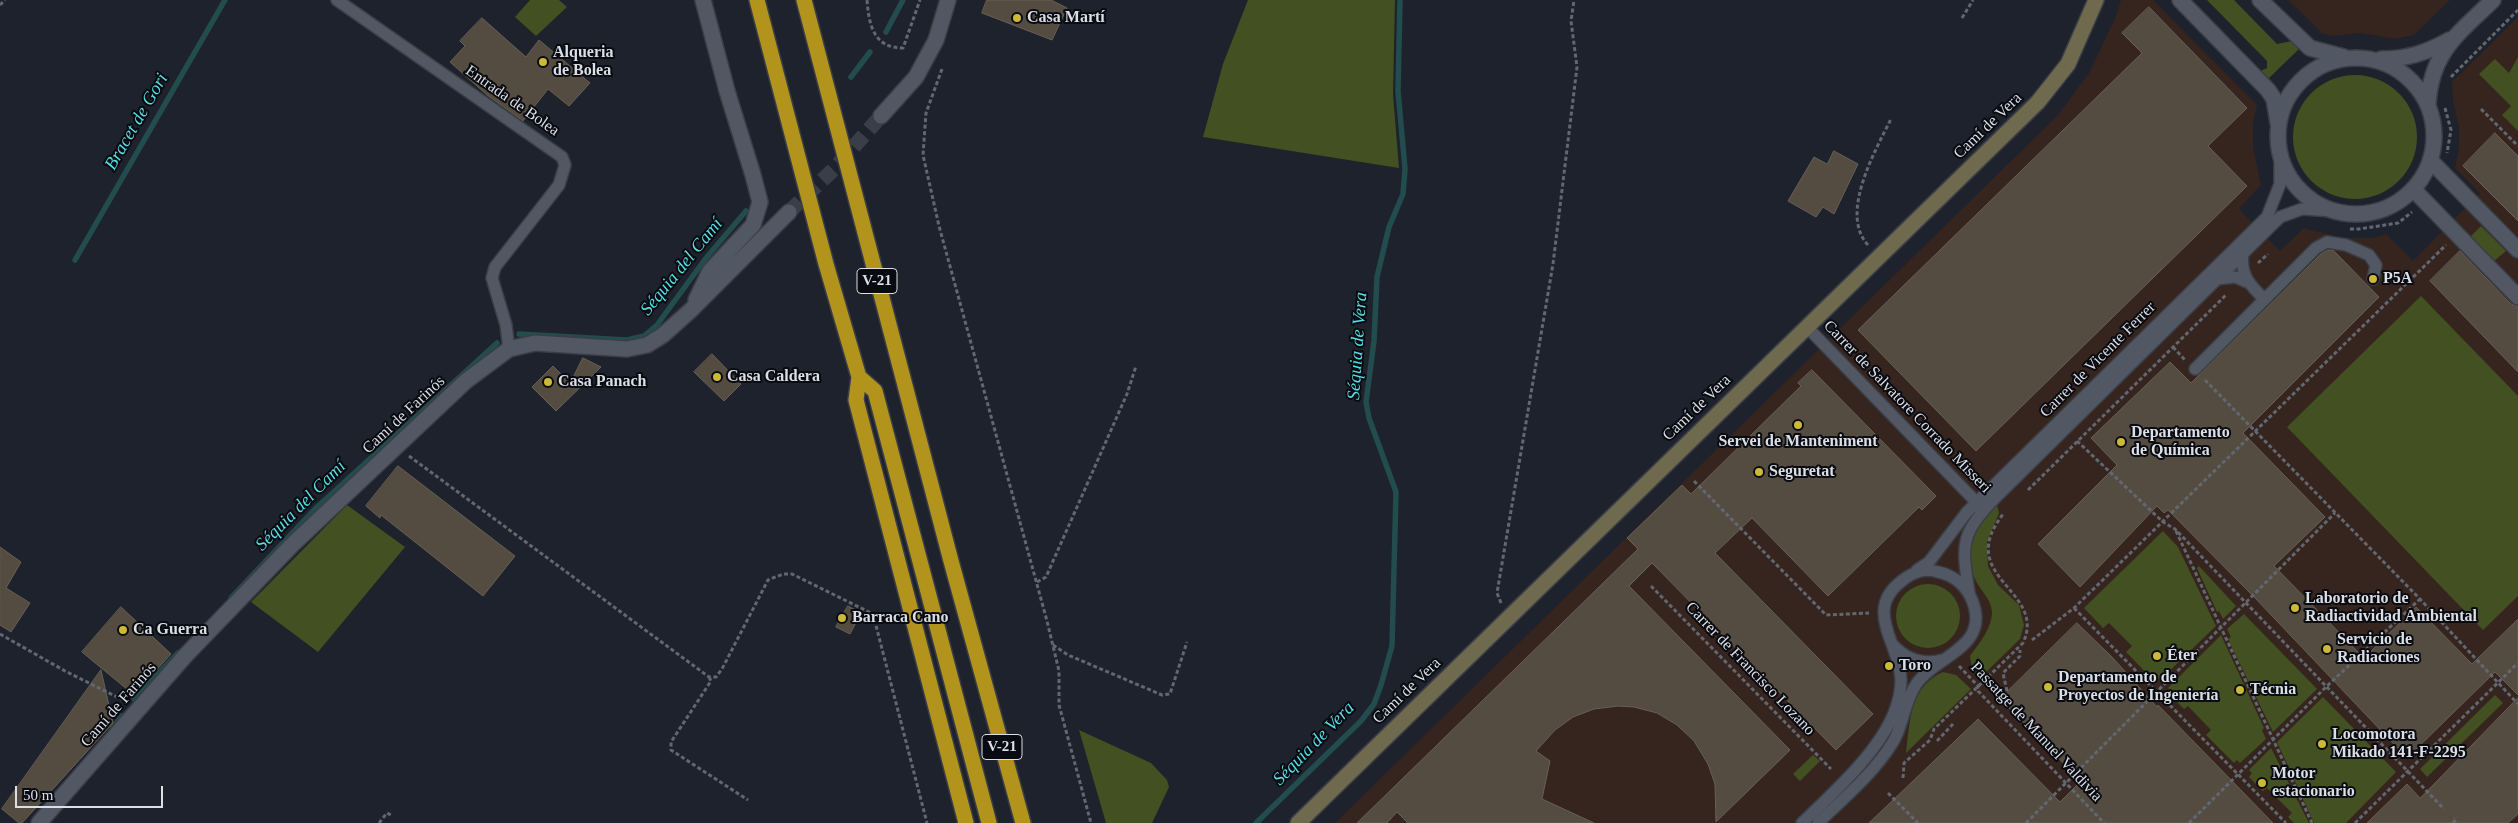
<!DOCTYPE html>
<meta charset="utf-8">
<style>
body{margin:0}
#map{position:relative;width:2518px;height:823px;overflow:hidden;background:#1d222c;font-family:Georgia,serif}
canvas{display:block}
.scale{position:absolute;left:15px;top:786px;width:148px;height:22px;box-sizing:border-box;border:2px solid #dbdfe6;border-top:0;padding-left:6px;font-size:15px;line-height:18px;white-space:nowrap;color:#dbdfe6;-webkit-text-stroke:4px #090b10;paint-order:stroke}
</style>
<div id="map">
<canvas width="2518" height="823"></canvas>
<div class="scale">50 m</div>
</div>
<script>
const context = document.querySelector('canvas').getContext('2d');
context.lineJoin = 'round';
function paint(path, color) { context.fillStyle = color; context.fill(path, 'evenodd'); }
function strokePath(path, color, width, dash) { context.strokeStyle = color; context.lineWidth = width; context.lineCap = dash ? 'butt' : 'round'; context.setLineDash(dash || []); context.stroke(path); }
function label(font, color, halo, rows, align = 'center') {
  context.font = font + ' Georgia,serif'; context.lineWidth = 4; context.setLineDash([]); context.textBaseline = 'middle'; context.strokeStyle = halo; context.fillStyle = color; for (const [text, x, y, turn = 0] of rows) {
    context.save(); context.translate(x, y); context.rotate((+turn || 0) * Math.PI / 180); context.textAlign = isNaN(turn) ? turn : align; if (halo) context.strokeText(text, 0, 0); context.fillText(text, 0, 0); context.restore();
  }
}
paint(new Path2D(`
 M2121 0H2153L2257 105 2253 123V147L2261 185 2239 209 2280 251 2304 228 2343 238H2374L2386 234 2413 261 2480 193 2455 168 2459 148V127L2453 101 2452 82 2518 17V823H1335L2058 115 2089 73 2116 16Z
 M2288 0H2450L2414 35 2395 39 2360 33 2333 36 2323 34Z`), '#36241e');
paint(new Path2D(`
 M530 0H559L567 7 536 36 515 17Z
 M1248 0H1395L1393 94 1399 168 1203 137 1223 64Z
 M2207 0H2234L2277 44 2292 41 2300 48 2267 80 2258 72 2267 68V61Z
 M2518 57V131L2502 115 2511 106 2479 74 2495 59 2509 73Z
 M2293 137a62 62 0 1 1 124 0a62 62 0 1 1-124 0Z
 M2481 226 2506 251 2493 262 2469 238Z
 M2421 296 2518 396V596L2483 630 2287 427Z
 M347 505 405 547 318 652 251 602Z
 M1997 505 1999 513 1987 542 1988 566 1998 585 2019 605 2024 625 2020 639 1980 678 1972 669 1970 656C1979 644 1992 628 1992 612 1991 599 1981 591 1976 581 1960 552 1977 525 1997 505Z
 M2163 531 2178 547 2216 626 2160 680 2157 678 2154 681 2126 652 2132 646 2109 623 2103 628 2084 608Z
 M2199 566 2236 606 2223 619 2219 611 2217 612 2197 568Z
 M1896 616a32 32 0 1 1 64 0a32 32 0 1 1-64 0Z
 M2244 614 2317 689 2273 732 2228 639 2231 637 2227 629Z
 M2221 635 2264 728 2262 730 2266 739 2240 763 2237 760 2234 763 2206 735 2211 730 2188 706 2184 709 2168 693 2171 690 2168 688Z
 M1943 672 1956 675 1971 689 1906 753C1910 722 1909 687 1943 672Z
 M2495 695 2503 703 2427 777 2420 769Z
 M2323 697 2396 772 2346 823H2314L2277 742Z
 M1079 730 1151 763 1167 780 1169 787 1152 823H1106Z
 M2271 748 2309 823H2294L2288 817 2292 813 2267 788 2263 791 2249 777 2252 773 2249 770Z
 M1813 755 1820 761 1800 781 1793 774Z`), '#435021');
strokePath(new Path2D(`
 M886 32 903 0
 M851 77 870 52
 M75 260 225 0
 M519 334 627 340 644 336 657 325 706 258 746 211
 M231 598 316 508 497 343
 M134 699 178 653
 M113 727 122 716
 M1256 823 1361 721 1374 704 1381 685 1392 646 1396 492 1369 418 1366 402 1374 341 1377 277 1389 227 1403 194 1405 169 1398 91 1400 0`), '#234c4e', 5.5);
const building = new Path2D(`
 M987 0H1051L1067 8 1052 40 982 13Z
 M2149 7 2247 108 2208 146 2247 186 1976 451 1858 330 2142 53 2122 33Z
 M482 18 526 57 539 40 590 83 569 106 548 89 523 121 487 95 450 62 465 46 460 41Z
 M2495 133 2518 156V221L2463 166Z
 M1834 151 1858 164 1834 214 1823 207 1816 217 1788 201 1814 157 1827 164Z
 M2328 250H2333L2379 297 2243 433 2325 517 2274 566 2364 658 2416 607 2472 664 2518 619V695L2495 672 2407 758 2256 599 2168 510 2164 513 2157 506 2080 587 2038 544 2117 465 2091 438 2170 362 2191 383 2321 254Z
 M2460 251 2511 304 2518 306V372L2430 281Z
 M712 354 741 384 724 401 694 372Z
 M583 358 601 367 556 411 532 387 553 366 570 383Z
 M1812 370 1936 496 1922 510 1919 507 1828 596 1752 518 1715 553 1873 714 1836 750 1652 563 1629 586 1790 750 1716 822 1715 784 1708 764 1694 741 1677 725 1657 713 1634 707 1618 706 1594 709 1573 717 1555 730 1536 751 1550 761 1542 799 1594 823H1408L1397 812 1387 823H1357L1638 549 1627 538 1682 485 1691 494 1801 386 1798 383Z
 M398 466 515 556 483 596 381 515 380 518 366 506Z
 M0 547 21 562 6 588 30 603 11 632 0 625Z
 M848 606 861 613 850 634 836 627Z
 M121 607 171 654 134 695 82 652Z
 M2077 623 2112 657 2157 707 2158 705 2273 823H1869L1978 719 2060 802 2081 781 2000 699Z
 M101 670 113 723 22 823H19L2 809Z
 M2518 698V814L2508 823H2367L2407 784 2420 798Z`);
paint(building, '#544c41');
strokePath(building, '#686054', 1);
strokePath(new Path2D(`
 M789 212 835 168 881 116`), '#3a3e48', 15, [15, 8]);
const lane = new Path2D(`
 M337 0 562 157 565 165 559 185 495 267 492 278 506 325 509 349
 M2243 254C2240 275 2250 285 2264 299
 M2218 279 2235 277 2247 282
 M1807 327 1981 507
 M2195 369 2316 248 2327 242 2346 245 2369 255 2376 265 2373 279
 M1917 570 1929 562 1967 512 2267 217 2280 184V154
 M1969 592C1961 542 1961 534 1996 497L2280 217 2302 209 2334 211
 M1893 645C1906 659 1923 665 1942 660
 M1802 823C1833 793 1878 753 1894 713 1898 703 1901 691 1901 680 1900 643 1862 610 1903 580 1913 572 1926 568 1938 572 1953 575 1966 585 1972 600 1991 647 1937 655 1917 683 1904 701 1904 724 1893 742 1874 773 1844 798 1818 823`);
const street = new Path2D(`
 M2180 0 2268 90 2274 99 2278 123
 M2260 0 2310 48 2344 57
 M2278 136a78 78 0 1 1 156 0a78 78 0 1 1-156 0Z
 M2381 59C2407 59 2426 53 2449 40
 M2428 104C2431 52 2458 34 2493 0
 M881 116 916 77 936 40 948 0
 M2430 160 2518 250
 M2413 189 2518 297
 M696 300 710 271 753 225 760 202 753 175 727 91 703 0
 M39 823 185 656 292 545 466 381 509 349 535 343 627 349 647 345 663 335 691 310 789 212`);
const secondary = new Path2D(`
 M1298 823 2038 102 2068 64 2096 0`);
const highway = new Path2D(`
 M757 0 826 264 859 377 856 400 966 823
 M804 0 951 561 1023 823
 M859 377 875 391 989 823`);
strokePath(lane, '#3a3e46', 14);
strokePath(street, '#3a3e46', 18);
strokePath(secondary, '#3a3e46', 18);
strokePath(highway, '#3a3e46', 18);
strokePath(new Path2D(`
 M867 0C869 24 873 48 903 48L920 0
 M0 5 5 0
 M1962 18 1973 0
 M942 69 926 113 923 155 939 226 1047 621 1059 671V705L1091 823
 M2451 77 2518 10
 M2445 108 2451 130 2447 153
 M2481 109 2518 146
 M2350 229H2359L2398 223 2412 212
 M1868 245C1839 214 1875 151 1891 119
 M2258 263 2268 254
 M2173 347 2185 360
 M2205 380 2420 599 2518 704
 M2077 441 2163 522 2175 529 2444 809
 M409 456 709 677H716L722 669 768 580 783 574H792L873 614 927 823
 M1694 481 1826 615 1869 613
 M2028 490 2227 294
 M2176 531 2312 823
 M1037 582 1046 577 1127 394 1136 366
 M1651 586 1831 769
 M1501 603 1497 593 1553 264 1577 67 1571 21 1574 0
 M2074 608 2286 823
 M0 634 65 671 125 701
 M2032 640 2074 608 2446 245
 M1053 645 1068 655 1162 695 1170 694 1187 642
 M1959 666 1978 686V691L2104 823
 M709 677 711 681 671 742V750L748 800
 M2007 691 2003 673 2020 656V650
 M1937 741 1953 724
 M1903 778 1904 763 1930 740 1934 729 2023 643C2048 589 1952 578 2004 513
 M1888 793 1918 823
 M379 823 387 813 393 816
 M2026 823 2335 513
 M2189 823 2327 686 2420 599
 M2355 823 2518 663
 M2453 823 2456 820 2454 818`), '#626770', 3, [4, 2.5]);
strokePath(lane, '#525863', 11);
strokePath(street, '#525863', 15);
strokePath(secondary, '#6f6a4e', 15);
strokePath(highway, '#b2931c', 15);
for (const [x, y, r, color] of [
 [1017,18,5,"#cdb938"],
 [543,62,5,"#cdb938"],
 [2373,279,5,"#cdb938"],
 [717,377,5,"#cdb938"],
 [548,382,5,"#cdb938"],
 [1798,425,5,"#cdb938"],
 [2121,442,5,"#cdb938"],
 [1759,472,5,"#cdb938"],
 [2295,608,5,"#cdb938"],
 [842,618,5,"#cdb938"],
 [123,630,5,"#cdb938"],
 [2327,649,5,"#cdb938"],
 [2157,656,5,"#cdb938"],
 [1889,666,5,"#cdb938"],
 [2048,687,5,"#cdb938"],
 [2240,690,5,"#cdb938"],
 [2322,744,5,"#cdb938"],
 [2262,783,5,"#cdb938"]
]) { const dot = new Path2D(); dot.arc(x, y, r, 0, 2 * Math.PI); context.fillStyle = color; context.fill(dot); strokePath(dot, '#090b10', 2); }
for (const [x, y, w] of [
 [877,281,40],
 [1002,747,40]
]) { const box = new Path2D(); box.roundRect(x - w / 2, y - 12.5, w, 25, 4); context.fillStyle = '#090b10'; context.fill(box); strokePath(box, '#dbdfe6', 1); }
label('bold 15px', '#dbdfe6', null, [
 ["V-21",877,281],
 ["V-21",1002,747]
]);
label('bold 16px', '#dbdfe6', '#090b10', [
 ["Casa Martí",1027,18],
 ["Alqueria",553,53],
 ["de Bolea",553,71],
 ["P5A",2383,279],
 ["Casa Caldera",727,377],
 ["Casa Panach",558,382],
 ["Departamento",2131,433],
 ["de Química",2131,451],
 ["Servei de Manteniment",1798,442,"center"],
 ["Seguretat",1769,472],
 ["Laboratorio de",2305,599],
 ["Radiactividad Ambiental",2305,617],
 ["Barraca Cano",852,618],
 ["Ca Guerra",133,630],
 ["Servicio de",2337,640],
 ["Radiaciones",2337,658],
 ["Éter",2167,656],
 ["Toro",1899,666],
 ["Departamento de",2058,678],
 ["Proyectos de Ingeniería",2058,696],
 ["Técnia",2250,690],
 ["Locomotora",2332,735],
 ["Mikado 141-F-2295",2332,753],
 ["Motor",2272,774],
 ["estacionario",2272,792]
], 'left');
label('16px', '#dbdfe6', '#090b10', [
 ["Entrada de Bolea",512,101,35],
 ["Camí de Vera",1988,126,-44],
 ["Carrer de Vicente Ferrer",2098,360,-45],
 ["Carrer de Salvatore Corrado Misseri",1907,407,46],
 ["Camí de Vera",1697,408,-44],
 ["Camí de Farinós",404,415,-43],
 ["Carrer de Francisco Lozano",1750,669,46],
 ["Camí de Vera",1407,691,-44],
 ["Camí de Farinós",119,705,-49],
 ["Passatge de Manuel Valdivia",2036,732,47]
]);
label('italic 18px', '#57dee6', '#090b10', [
 ["Bracet de Gori",137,122,-60],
 ["Séquia del Camí",682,267,-51],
 ["Séquia de Vera",1358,346,-86],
 ["Séquia del Camí",301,506,-45],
 ["Séquia de Vera",1314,744,-46]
]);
</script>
